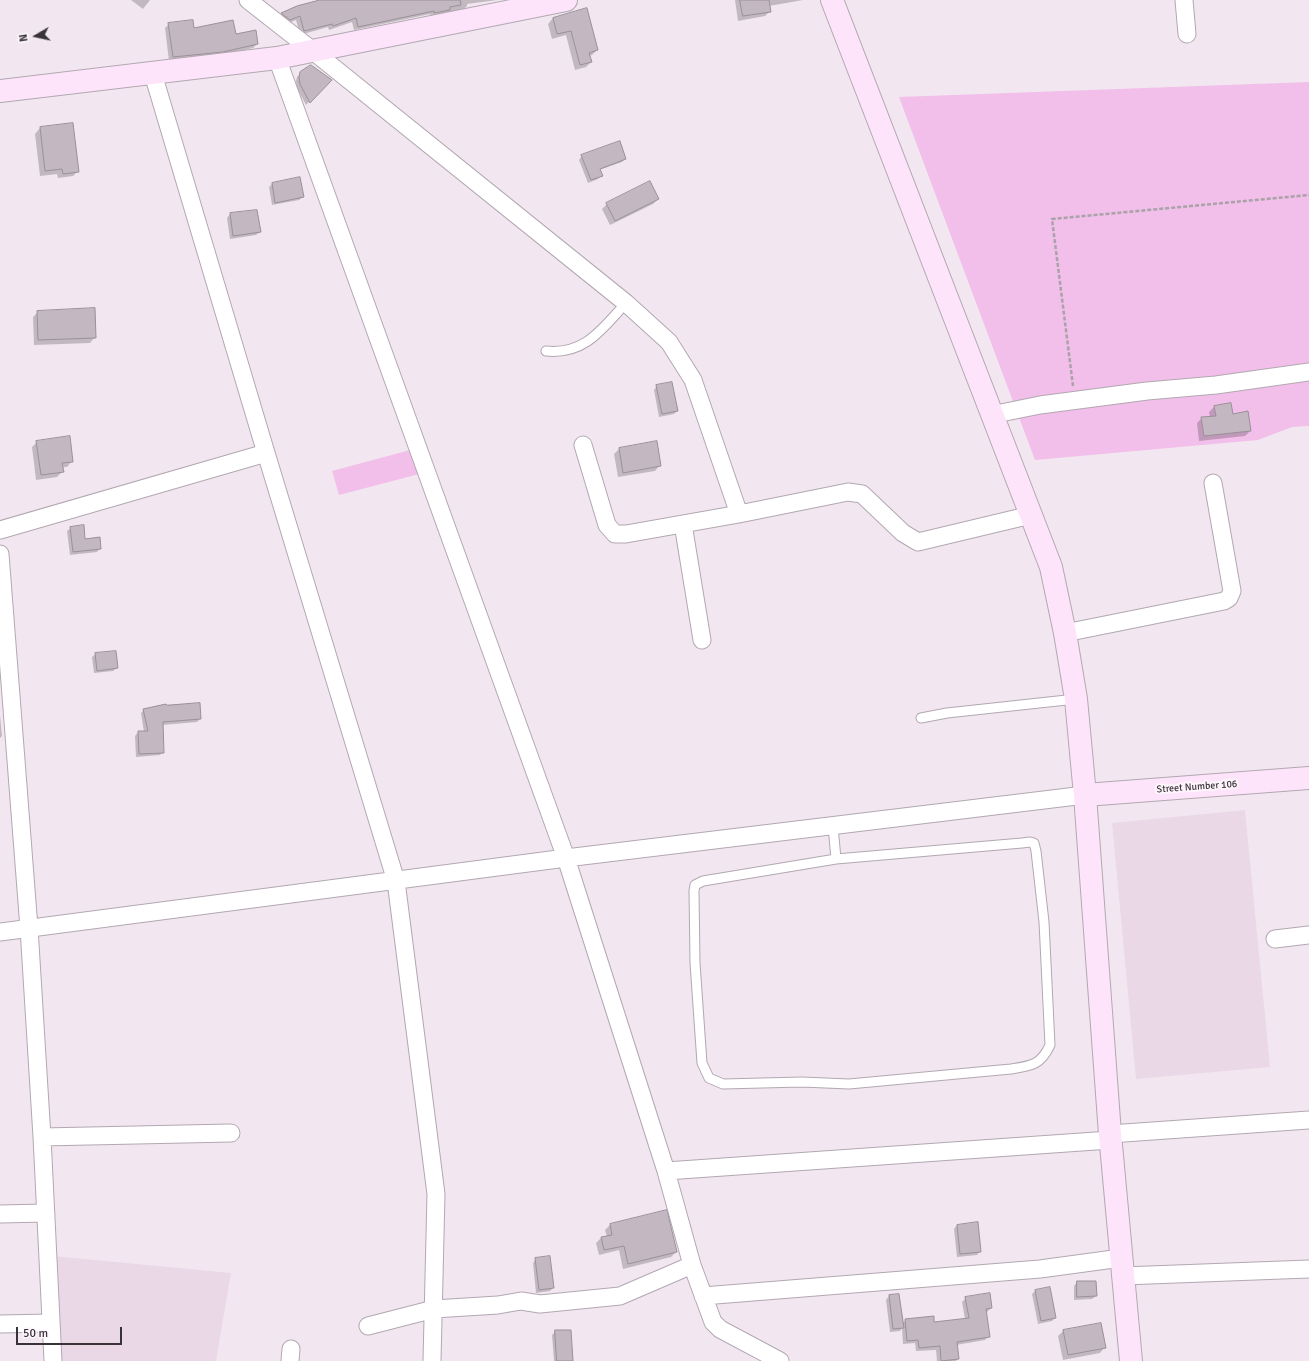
<!DOCTYPE html>
<style>
body{margin:0}
#map{position:relative;width:1309px;height:1361px;overflow:hidden;background:#f2e7f0;font-family:Signika,sans-serif}
canvas{display:block}
.north{position:absolute;left:16px;top:16px;width:40px;height:40px;-webkit-text-stroke:3px #fef5fc;paint-order:stroke;rotate:261deg;font-size:11px;font-weight:700;line-height:16px;text-align:center;color:#373337}
.north::after{content:'';display:block;margin:auto;width:14px;height:18px;background:#373337;clip-path:polygon(50% 0,100% 100%,50% 72%,0 100%)}
.scale{position:absolute;left:16px;top:1327px;width:106px;height:18px;box-sizing:border-box;border:2px solid #373337;border-top:0;padding-left:5px;font-size:12px;line-height:14px;white-space:nowrap;color:#373337;-webkit-text-stroke:3px #fef5fc;paint-order:stroke}
</style>
<div id="map">
<canvas width="1309" height="1361"></canvas>
<div class="north">N</div>
<div class="scale">50 m</div>
</div>
<script>
const context = document.querySelector('canvas').getContext('2d');
context.lineJoin = 'round';
function paint(path, color) { context.fillStyle = color; context.fill(path, 'evenodd'); }
function strokePath(path, color, width, dash) { context.strokeStyle = color; context.lineWidth = width; context.lineCap = dash ? 'butt' : 'round'; context.setLineDash(dash || []); context.stroke(path); }
function label(font, color, halo, rows, align = 'center') {
  context.font = font + ' Signika,sans-serif'; context.lineWidth = 4; context.setLineDash([]); context.textBaseline = 'middle'; context.strokeStyle = halo; context.fillStyle = color; for (const [text, x, y, turn = 0] of rows) {
    context.save(); context.translate(x, y); context.rotate((+turn || 0) * Math.PI / 180); context.textAlign = isNaN(turn) ? turn : align; if (halo) context.strokeText(text, 0, 0); context.fillText(text, 0, 0); context.restore();
  }
}
paint(new Path2D(`
 M1245 810 1270 1067 1136 1079 1112 823Z
 M53 1256 231 1273 216 1361H57Z`), '#ead8e6');
paint(new Path2D(`
 M1309 82V426L1292 427 1258 440 1035 460 899 97Z
 M414 449 423 473 339 495 332 471Z`), '#f1bfe9');
paint(new Path2D(`
 M131 0H150L143 9Z
 M324 0H497L467 4V6L463 10 431 16 430 14 354 30 352 22 329 30 328 27 300 35 296 20 286 24 278 18 281 14 297 6Z
 M735 0H803L769 6 770 11 765 16 738 21Z
 M586 9 597 50 592 55 589 56 591 62 586 67 575 70 566 35 552 39 548 24 553 18Z
 M169 24 193 29 235 35 257 44 253 48 218 56 169 61 165 28Z
 M301 73 330 80 306 105 297 88 296 81 297 77Z
 M40 128 78 171 73 176 58 178 57 174 40 176 35 134Z
 M582 156 625 159 622 162 599 170 601 175 598 179 588 183 579 160Z
 M299 178 303 197 299 200 272 205 269 187 272 184Z
 M658 199 653 204 610 225 602 209 607 204Z
 M230 214 260 232 256 235 230 239 227 218Z
 M38 312 95 337 90 343 34 345 33 317Z
 M657 386 677 411 674 414 659 417 654 390Z
 M1214 407 1232 415 1250 431 1245 436 1199 441 1197 423 1202 418 1210 417 1209 412Z
 M37 442 72 461 67 467H62V472L57 477 36 480 32 447Z
 M656 443 660 465 655 471 618 477 614 454 619 449Z
 M71 528 84 540 100 548 97 552 70 555 67 531Z
 M96 654 117 668 113 671 94 673 92 657Z
 M144 710 200 719 197 722 162 725 163 752 160 755 136 757 135 736 138 732H144L141 713Z
 M0 715 2 736 0 738Z
 M666 1212 676 1252 671 1257 623 1269 619 1250 599 1255 596 1243 601 1238 607 1237 605 1230 610 1225Z
 M957 1225 980 1251 977 1255 957 1257 954 1229Z
 M536 1259 553 1288 550 1291 536 1293 533 1263Z
 M1077 1282 1096 1296 1092 1299 1074 1300V1286Z
 M1035 1291 1055 1318 1052 1321 1038 1324 1032 1294Z
 M898 1295 902 1323 906 1320 933 1323 965 1319 962 1302 966 1298 991 1308 987 1312H985L989 1336 985 1340 956 1345 958 1359 956 1361H937L936 1350 916 1351 915 1343 903 1344 902 1328 900 1331 890 1332 886 1300 889 1296Z
 M1101 1324 1105 1347 1100 1353 1063 1360 1058 1336 1063 1331Z
 M556 1331 572 1361H554L552 1335Z`), '#0003');
const building = new Path2D(`
 M320 0H460L461 5 450 7V10L434 13V11L358 27 356 18 333 26 332 24 304 31 300 16 290 20 281 13 297 6Z
 M740 0H769L771 12 743 16Z
 M587 8 598 50 589 53 592 62 580 65 571 31 557 34 553 18Z
 M193 20 194 28 233 20 236 34 256 30 258 44 223 52 173 57 168 23Z
 M311 65 332 80 310 103 300 84 299 77 300 72Z
 M73 123 79 172 63 174 62 169 45 171 40 127Z
 M620 141 626 159 600 169 603 176 591 180 581 155Z
 M300 177 304 197 275 203 272 183Z
 M650 181 659 199 615 221 606 203Z
 M257 210 261 232 233 236 230 213Z
 M95 308 96 338 38 340 37 311Z
 M672 382 678 411 662 414 656 385Z
 M1231 403 1233 414 1248 411 1251 431 1204 436 1201 417 1216 416 1214 406Z
 M70 436 73 462 62 463 64 472 41 475 36 441Z
 M657 441 661 466 623 473 619 448Z
 M84 525 85 539 100 537 101 549 73 552 70 527Z
 M116 651 118 668 97 671 95 653Z
 M200 703 201 719 163 722 164 753 139 754 138 731H148L143 709 166 704 167 705Z
 M667 1210 677 1252 628 1264 624 1246 604 1250 601 1237 612 1235 610 1224Z
 M978 1222 981 1252 960 1254 957 1225Z
 M550 1256 554 1288 539 1290 535 1258Z
 M1077 1281H1096L1097 1296 1077 1297Z
 M1050 1287 1056 1318 1041 1321 1035 1290Z
 M990 1293 992 1308 986 1309 990 1337 957 1342 959 1359 941 1361 940 1346 919 1348 918 1340 907 1341 905 1319 934 1316V1322L969 1318 965 1297Z
 M899 1294 904 1328 893 1329 889 1295Z
 M1101 1323 1106 1348 1068 1355 1063 1330Z
 M555 1330H571L573 1361H557Z`);
paint(building, '#c3b8c1');
strokePath(building, '#9a9098', 1);
const lane = new Path2D(`
 M546 351C585 355 602 329 626 303
 M921 718 947 713 1076 699
 M833 826 836 859
 M1030 842 1034 843 1036 851 1044 922 1050 1045C1041 1065 1031 1066 1011 1069L849 1084 802 1082 723 1084 709 1078 702 1063 695 963 694 891 695 885 703 881 836 859 1022 843Z`);
const street = new Path2D(`
 M248 0 313 51 626 303 669 342 693 380 739 514
 M1184 0 1187 34
 M277 58 566 858 666 1171 692 1265 713 1322 720 1329 780 1361
 M153 74 266 453 396 881 436 1194 432 1361
 M991 415 1040 405 1147 391 1216 385 1309 372
 M583 445 607 525 615 534H626L739 514 848 492 862 494 903 533 918 542 1031 515
 M683 524 702 640
 M0 530 266 453
 M0 554 29 928 42 1137 53 1361
 M1065 633 1224 601 1229 598 1232 591 1213 483
 M0 932 566 858 1085 795
 M1275 939 1309 935
 M1110 1134 1309 1120
 M42 1137 231 1133
 M666 1171 1110 1140
 M0 1214 46 1213
 M1123 1276 1309 1269
 M703 1296 1040 1269 1121 1258
 M0 1324 50 1323
 M368 1326 434 1309 498 1305 521 1301 540 1304 620 1296 692 1265
 M290 1361 291 1349`);
const secondary = new Path2D(`
 M832 0 1051 567 1065 633 1076 699 1085 795 1110 1134 1131 1361
 M0 91 277 58 566 0
 M1085 795 1309 778`);
strokePath(lane, '#b2a8b1', 11);
strokePath(street, '#b2a8b1', 19);
strokePath(secondary, '#b2a8b1', 24);
strokePath(new Path2D(`
 M1073 386 1052 219 1309 195`), '#aaa2a9', 2.5, [4, 2]);
strokePath(lane, '#fff', 9);
strokePath(street, '#fff', 17);
strokePath(secondary, '#fee4fa', 22);
label('10px', '#373337', '#fef5fc', [
 ["Street Number 106",1197,787,-4]
]);
</script>
